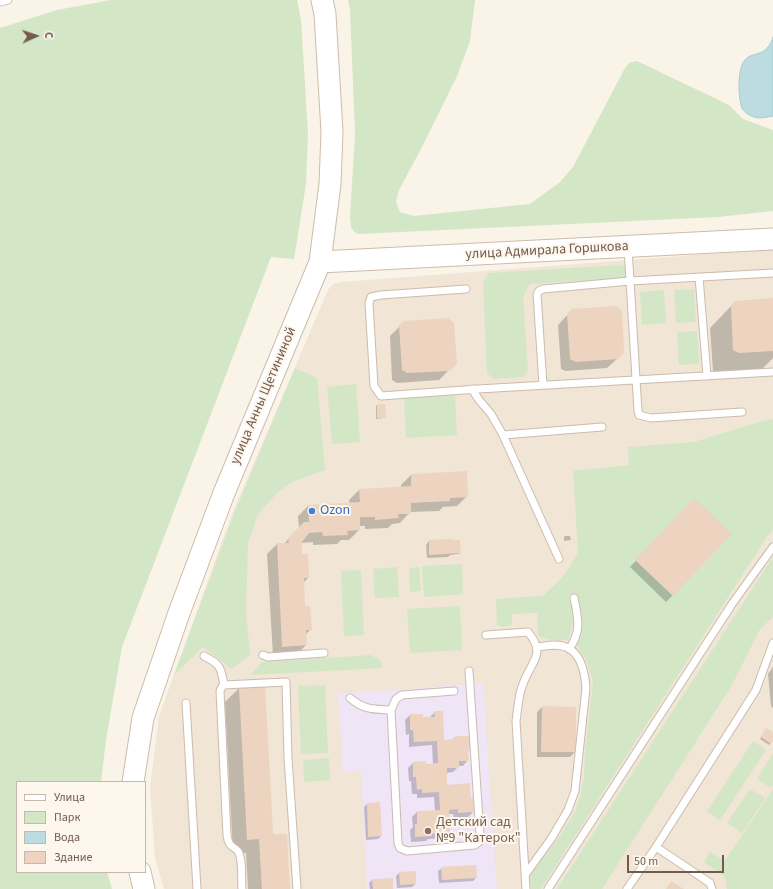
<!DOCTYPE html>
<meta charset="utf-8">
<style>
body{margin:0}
#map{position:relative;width:773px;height:889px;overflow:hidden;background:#faf3e7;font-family:"Source Sans 3",sans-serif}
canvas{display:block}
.legend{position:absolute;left:16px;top:781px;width:130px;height:92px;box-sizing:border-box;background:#fdf7ed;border:1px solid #c5b9ad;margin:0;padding:5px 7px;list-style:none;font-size:12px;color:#725b4e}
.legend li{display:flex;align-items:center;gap:8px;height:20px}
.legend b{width:20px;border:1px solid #c5b9ad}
.north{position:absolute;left:16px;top:16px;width:40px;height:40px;-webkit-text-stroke:3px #fdf7ed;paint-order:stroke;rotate:87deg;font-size:11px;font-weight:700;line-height:16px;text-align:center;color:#725b4e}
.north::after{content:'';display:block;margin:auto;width:14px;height:18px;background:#725b4e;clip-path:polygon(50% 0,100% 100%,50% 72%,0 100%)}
.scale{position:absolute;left:627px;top:855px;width:97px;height:18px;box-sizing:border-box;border:2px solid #725b4e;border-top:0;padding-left:5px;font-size:12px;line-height:14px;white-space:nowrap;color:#725b4e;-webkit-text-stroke:3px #fdf7ed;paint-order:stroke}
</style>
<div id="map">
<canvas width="773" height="889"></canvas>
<ul class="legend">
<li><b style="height:5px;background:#fff"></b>Улица</li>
<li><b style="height:11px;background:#d3e7c7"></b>Парк</li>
<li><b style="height:11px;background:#bddce2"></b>Вода</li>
<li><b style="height:11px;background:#edd4c1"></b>Здание</li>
</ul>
<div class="north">С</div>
<div class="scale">50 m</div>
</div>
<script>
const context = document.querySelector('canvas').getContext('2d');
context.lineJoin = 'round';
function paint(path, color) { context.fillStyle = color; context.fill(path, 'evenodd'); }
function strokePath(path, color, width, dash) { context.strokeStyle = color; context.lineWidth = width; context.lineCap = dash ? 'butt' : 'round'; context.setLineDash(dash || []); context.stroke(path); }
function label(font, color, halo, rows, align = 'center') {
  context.font = font + ' "Source Sans 3",sans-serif'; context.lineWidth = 4; context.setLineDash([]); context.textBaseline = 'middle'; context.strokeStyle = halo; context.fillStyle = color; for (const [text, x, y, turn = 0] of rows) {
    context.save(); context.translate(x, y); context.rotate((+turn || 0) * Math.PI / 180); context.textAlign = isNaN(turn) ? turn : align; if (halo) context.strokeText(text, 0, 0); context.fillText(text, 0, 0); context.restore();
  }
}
paint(new Path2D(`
 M773 249V889H164L155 858 150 787 159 716 232 514 328 290 333 284 341 282Z`), '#f1e5d6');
paint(new Path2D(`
 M483 683 497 889H367L361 771 343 773 338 693 396 690Z`), '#f0e4f7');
paint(new Path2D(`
 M111 0H297L301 19 308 134 306 184 294 259 271 257 122 647 106 740 101 782H17V872H107L112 889H0V28L57 10Z
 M348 0H475L470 41 457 76 422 147 399 190 396 202 400 212 414 216 530 204 560 182 573 167 625 68 629 63 637 61 729 105 743 119 773 130V211L718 217 358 234C350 230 351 225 350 217L355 133 350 10Z
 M621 265 626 268 627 278 530 284 523 297 528 370 523 377 494 379 487 373 483 282 489 273Z
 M694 289 696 322 676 323 674 290Z
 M664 290 666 323 642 325 640 292Z
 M697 331 699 364 679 365 677 332Z
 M295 368 317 378 325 470 292 482 278 492 258 514 248 543 246 611 250 655 232 669 203 647 174 675 234 514Z
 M356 384 360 442 332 444 327 387Z
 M455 395 457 435 406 438 404 398Z
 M773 419V530L768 535 541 889H531L530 876 557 840 575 812 581 794 584 777 585 752 593 681 586 659 577 646C585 625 581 617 577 595L572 594 569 596C573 615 576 621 568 639 561 642 543 640 538 635L537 613 512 614V624C509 627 501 628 497 625L496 599 543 596 562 578 569 568 578 552 573 471 629 465 628 447 694 442 756 423Z
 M773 557V617L760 629 732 685 602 889H557Z
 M462 564 463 594 424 597 422 566Z
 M397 567 399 597 375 598 373 569Z
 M419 567 421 591 410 592 409 568Z
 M361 570 364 635 344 636 341 571Z
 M460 606 462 650 410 653 407 609Z
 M371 655 380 660 383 668 251 675 262 662Z
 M325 685 328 753 301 754 298 686Z
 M753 741 766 750 720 820 707 811Z
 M773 753V785L771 788 757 779Z
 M329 758 330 780 304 782 303 760Z
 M750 789 765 798 742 833 727 823Z
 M773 789V889H727L725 877 704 862 710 852 725 861Z`), '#d3e7c7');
const water = new Path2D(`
 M773 37V116C767 117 760 119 754 117 750 116 744 112 742 108 738 98 738 75 742 65 748 51 760 57 767 48 770 45 772 41 773 37Z`);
paint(water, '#bddce2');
strokePath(water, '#a4cbd3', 1);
paint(new Path2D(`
 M773 299V358L760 371 718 374 713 371 710 328 735 302Z
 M572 310 618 358 607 368 566 371 561 369 558 325Z
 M404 322 455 364 439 380 397 383 392 380 390 336Z
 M377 405 385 417 384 418 376 419V406Z
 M411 475 467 496 457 506 443 507 439 511 410 512 400 523 392 524 388 528 365 529V526H359V530L349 540H341L337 544 313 545V542L301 543V555L308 578 303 583 304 607 311 629 305 635 306 645 296 655 273 656 267 554 277 544H284L299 528 298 516 308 506 350 504 349 500 359 490 401 488V485Z
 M687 506 673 595 666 602 630 567Z
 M565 536H570L571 540 564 541V537Z
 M429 541 460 553 458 554 450 555 448 557 427 558 426 545Z
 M773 667V708L771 706 768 674Z
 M239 688 272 835 289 889H248L246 853H233L225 702Z
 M542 707 575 752 570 757H537V712Z
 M435 712 443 741H452L455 737 470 749 467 752 468 760 463 766H458V767L453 772 446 773V786L470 799H472L473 812 468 817 454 818 453 814H448L449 833 444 838 428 839 426 841 411 842 410 830 413 827 412 817 417 812 435 811 434 797 417 798V794H412L411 781H409L408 768 413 763 425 762V765L433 764 432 745 409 747V734L406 735 405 720 410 715 422 718 430 717Z
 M765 731 773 734V740L769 745 760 739Z
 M367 804 381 836 378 839 366 840 364 807Z
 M475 866 476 878 473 881 439 883 438 871 442 868Z
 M399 873 415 884 412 887 397 888 396 876Z
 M372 880 392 889H370L369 883Z`), '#0003');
paint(new Path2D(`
 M773 298V351L739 353 733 350 731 306 735 301Z
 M616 306 622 311 624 352 618 359 576 362 570 359 567 314 572 309Z
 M448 318 454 323 457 364 450 371 407 373 402 370 399 325 404 321Z
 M377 404H385L386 418H377Z
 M467 471 468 497 450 498V501L411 503V514H398L399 518 375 520V517H360V530L347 531 348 535 323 536 322 532 309 533 302 542V554H308L309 578H304L305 606H310L312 630H306L307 645 282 647 277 543H289L288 538 304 522H309L308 505 360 502 359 489 411 486V474Z
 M694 498 732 534 673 596 635 560Z
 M452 539V540H460L461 553 429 555V540Z
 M265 685 273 834H287L290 889H262L259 839 247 840 239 687Z
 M542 706 576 707V752H541Z
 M434 711H443L444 740 455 739V736H470L471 750H468L469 761H459V768H447V785L470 783 471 798H473L474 812 458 813V809L449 810 450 833 432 834V836L415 837V824H417V811L440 810 439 792 422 793V789L417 790 416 777H413V762L426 761V764L438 763 437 741 414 742 413 730H410V714H423V717H435Z
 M766 728 773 732V741L771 744 761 737Z
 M380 802 382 836 368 837 367 803Z
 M476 865 477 878 442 880 441 867Z
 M416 871V884L400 885 399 872Z
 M393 878V889H373L372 879Z
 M671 881 684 889H666Z`), '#edd4c1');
const service = new Path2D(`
 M0 2 8 0
 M628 248 638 411 639 415 651 418 742 412
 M699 277 707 376
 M466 289 381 295 371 297 369 303 374 386 381 396 478 389 773 372
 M543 385 537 294 539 291 543 289 630 281 773 273
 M472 389 479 400 491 414 503 435 602 427
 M503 435 559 559
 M486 635 528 632C547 655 531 661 523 684 518 695 518 709 516 721L526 889
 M569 649C582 631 578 618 574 598
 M263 655 268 657 324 653
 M204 656C220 664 221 667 224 685
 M350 698C364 710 373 709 391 710L396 699 402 695 454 691
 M186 703 197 889
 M391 710 398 843 400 848 407 851 475 845 479 842 480 835 469 671
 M656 847 710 883 712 889
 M525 875 551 839 568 810 575 791 586 688C585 674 581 653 566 647 557 643 546 646 537 647
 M242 889C241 878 243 863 239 853 235 845 229 850 227 835L220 691 223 685 286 682 288 758 297 889
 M548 889 732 604 773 547
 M627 889 656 847 756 690 773 643`);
const secondary = new Path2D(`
 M320 262 773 239
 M133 782 143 718 179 613 224 493 320 262 330 184 332 132 325 14 322 0
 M140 872 144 889`);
strokePath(service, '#cbbbae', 9);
strokePath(secondary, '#cebcac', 23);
strokePath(service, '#fff', 7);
strokePath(secondary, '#fff', 21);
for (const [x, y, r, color] of [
 [312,511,4,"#3f7fe0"],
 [428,831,4,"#8d6e63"]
]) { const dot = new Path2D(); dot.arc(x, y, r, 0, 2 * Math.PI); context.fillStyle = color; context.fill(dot); strokePath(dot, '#fdf7ed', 1.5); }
label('14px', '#725b4e', '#fdf7ed', [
 ["улица Адмирала Горшкова",547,251,-3],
 ["улица Анны Щетининой",264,396,-67]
]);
label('14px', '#366cbe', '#fdf7ed', [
 ["Ozon",320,511]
], 'left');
label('14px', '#785e54', '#fdf7ed', [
 ["Детский сад",436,823],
 ["№9 \"Катерок\"",436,839]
], 'left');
</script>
